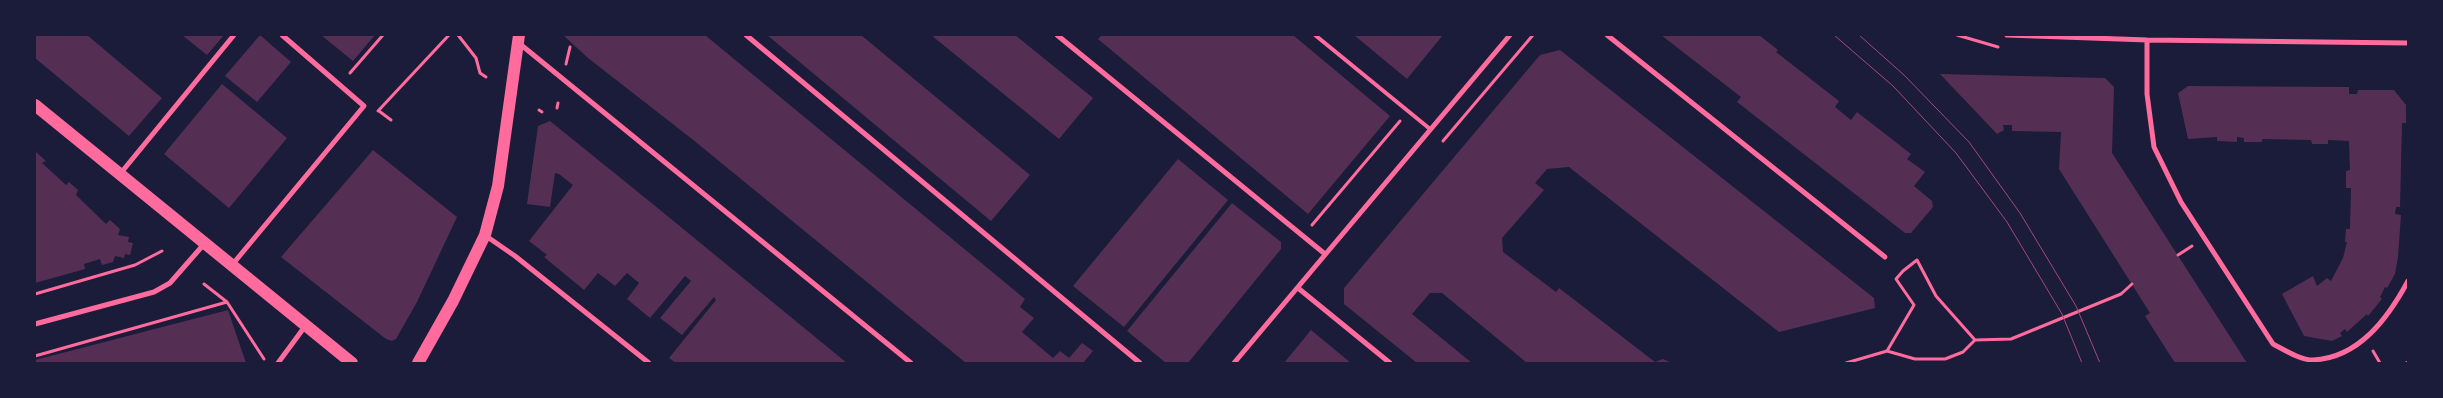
<!DOCTYPE html>
<style>
body{margin:0}
#map{position:relative;width:2443px;height:398px;overflow:hidden;background:#1b1b3a;font-family:Mulish,sans-serif}
canvas{display:block}
.frame{position:absolute;inset:0;border:36px solid #1b1b3a;pointer-events:none}
</style>
<div id="map">
<canvas width="2443" height="398"></canvas>
<div class="frame"></div>
</div>
<script>
const context = document.querySelector('canvas').getContext('2d');
context.lineJoin = 'round';
function paint(path, color) { context.fillStyle = color; context.fill(path, 'evenodd'); }
function strokePath(path, color, width, dash) { context.strokeStyle = color; context.lineWidth = width; context.lineCap = dash ? 'butt' : 'round'; context.setLineDash(dash || []); context.stroke(path); }
paint(new Path2D(`
 M35 35H87L162 98 129 136 35 58Z
 M182 35H224L207 55Z
 M260 35 291 62 257 102 225 76Z
 M321 35H375L353 61Z
 M563 35H705L1025 299 1020 307 1034 318 1022 332 1053 358 1060 351 1069 358 1082 343 1093 351 1083 363H966L692 139 588 58Z
 M767 35H861L1030 175 991 221Z
 M931 35H1015L1093 98 1059 139Z
 M1102 35H1293L1390 116 1308 214 1098 39Z
 M1354 35H1443L1407 79Z
 M1661 35H1759L1778 50 1776 52 1839 101 1835 107 1851 120 1857 112 1911 154 1907 159 1925 172 1914 186 1932 201 1933 207 1911 233H1905L1737 102 1741 97Z
 M1560 50 1874 298 1875 308 1779 332 1569 167 1547 169 1535 183 1544 190 1502 238 1503 252 1556 292 1559 288 1655 362 1663 359 1672 363H1527L1442 293H1430L1412 314 1472 363H1417L1344 304V288L1540 55Z
 M1940 74 2105 78 2114 87 2112 153 2247 363H2175L2145 316 2150 313 2059 169 2061 132 2012 131V125H2003L2004 130 1997 134Z
 M222 84 287 138 229 208 164 154Z
 M2188 86 2349 87V94H2357L2358 90H2394L2406 105V123H2402L2400 207H2396L2395 214 2401 215 2398 257 2395 274 2387 288 2385 287 2380 297 2382 299 2368 316 2367 314 2347 332 2345 329 2340 333 2342 336 2332 341 2304 336 2282 294 2313 276 2317 286 2327 278 2331 281 2343 258 2347 242H2345L2346 229H2350L2351 188H2346V171L2350 170 2349 141 2328 140V144H2312L2311 140 2262 139V142H2244V138L2237 137V142L2217 141V137L2188 139 2178 93Z
 M550 121 654 205 847 363H676L669 358 716 300 714 297 682 335 660 318 691 281 685 276 650 318 627 299 639 283 627 273 615 286 598 273 584 290 544 257 547 255 529 241 573 185 559 174 555 173 550 207 527 204 538 126Z
 M373 150 457 217 417 302 396 339 392 341 386 339 281 257Z
 M36 152 46 161 42 163 66 185 69 182 78 190 76 195 106 224 110 220 120 229 118 235 129 237 128 242 133 243 130 255 125 254 124 258 115 256 113 262 102 265 100 259 84 264 85 269 35 283Z
 M1178 159 1228 200 1124 327 1073 286Z
 M1232 203 1281 242V249L1188 363H1166L1127 331Z
 M228 310 246 363H35V360Z
 M1311 330 1351 363H1284Z`), '#542f53');
strokePath(new Path2D(`
 M458 35 476 58 480 73 486 77
 M1957 35 1998 47
 M566 64 570 47
 M350 73 383 35
 M557 108 558 103
 M539 110 542 112
 M378 111 449 35
 M379 111 391 120
 M1443 141 1533 35
 M1312 225 1400 121
 M2178 255 2192 246
 M204 284 227 302 264 359
 M35 294 135 265 162 251
 M1887 351 1914 305 1896 279 1903 271 1917 260 1936 296 1975 340
 M2373 351 2380 363
 M35 356 227 302
 M1846 363 1887 351 1915 359H1945L1963 352 1975 340 2011 339 2121 294 2132 284
 M2406 363 2408 362`), '#ff6b9d', 3);
strokePath(new Path2D(`
 M1315 35 1430 129`), '#ff6b9d', 4);
strokePath(new Path2D(`
 M746 35 1140 363
 M1057 35 1325 254
 M1607 35 1885 257
 M2007 35 2147 40 2408 43
 M2147 40V94L2154 147 2181 202 2273 344C2285 350 2300 360 2313 360 2359 358 2388 318 2408 281
 M520 44 911 363
 M120 174 234 35
 M486 236 515 256 649 363
 M232 265 364 106 282 35
 M1298 288 1390 363
 M35 324 154 292 170 283 205 243
 M278 363 306 325
 M1234 363 1510 35`), '#ff6b9d', 5);
strokePath(new Path2D(`
 M35 105 352 363
 M418 363 453 301 485 235 498 186 519 35`), '#ff6b9d', 12);
strokePath(new Path2D(`
 M1834 35 1893 86 1956 153 2007 222 2062 314 2082 363
 M1859 35 1904 75 1969 142 2020 213 2076 306 2100 363`), '#a44b75', 1);
</script>
